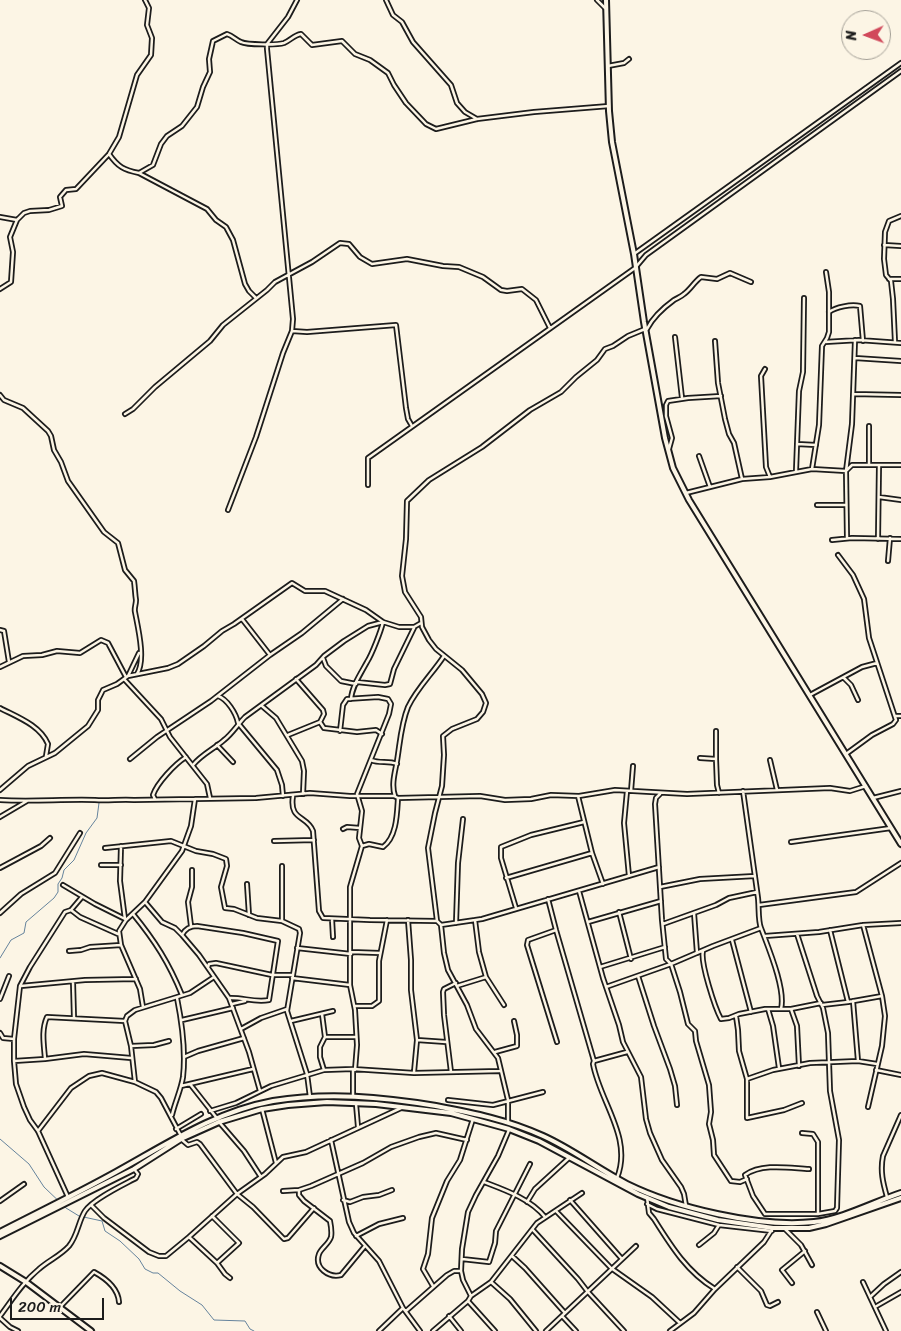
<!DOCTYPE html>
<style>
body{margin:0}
#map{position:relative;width:901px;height:1331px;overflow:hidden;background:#fcf5e5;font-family:Sriracha,sans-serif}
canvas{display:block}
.north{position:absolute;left:841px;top:10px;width:50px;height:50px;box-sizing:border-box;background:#fcf5e5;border:1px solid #a29e95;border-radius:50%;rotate:268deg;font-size:14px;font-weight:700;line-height:20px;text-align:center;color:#1c1c1c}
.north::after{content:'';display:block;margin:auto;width:18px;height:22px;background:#d1495b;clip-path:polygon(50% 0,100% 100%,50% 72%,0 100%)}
.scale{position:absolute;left:10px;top:1298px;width:94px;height:22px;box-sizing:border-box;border:2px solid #1c1c1c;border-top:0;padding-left:6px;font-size:15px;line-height:18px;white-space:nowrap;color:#1c1c1c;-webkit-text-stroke:4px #fcf5e5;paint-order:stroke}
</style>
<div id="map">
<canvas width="901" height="1331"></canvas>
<div class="north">N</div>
<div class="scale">200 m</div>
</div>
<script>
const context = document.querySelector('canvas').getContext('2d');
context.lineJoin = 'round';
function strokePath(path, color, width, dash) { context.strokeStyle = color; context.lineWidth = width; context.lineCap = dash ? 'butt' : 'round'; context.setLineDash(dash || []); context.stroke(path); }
strokePath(new Path2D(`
 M0 958 11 940 24 933 26 922 54 898 58 892V884L62 878 64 870 74 860 86 833 97 818 99 803
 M0 1139 29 1164 44 1187 66 1208 79 1216 102 1221 105 1231 120 1241 139 1259 145 1269 153 1273H158L180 1291 202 1305 214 1320 245 1321 250 1329 254 1331`), '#65839c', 1);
const minor = new Path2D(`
 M386 0 393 15 402 22 413 42 451 85 457 103 465 112 477 119
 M597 0 605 8
 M608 66 624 63 629 59
 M109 154C118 167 124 170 139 173L207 209 216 220 226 227 233 240 245 284 249 291 256 298
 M139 173 153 165 161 144 167 136 182 126 197 107 203 87 210 72 209 59 213 41 227 34C233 36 236 40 241 42 247 45 278 45 284 43 291 40 294 35 301 34L312 45 342 41 355 54 370 60 388 73 394 85 406 103 426 124 436 129 477 119 534 112 609 106
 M0 217 17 220
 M884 245 901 246
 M634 254 901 63
 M889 279H901
 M0 289 11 282 13 252 10 237 17 220 24 213 30 211 49 210 62 206 60 197 66 190 76 189 109 154 119 137 137 75 151 55 152 38 147 25 149 8 145 0
 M829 312C836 307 851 304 860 306L863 341
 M647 329C653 317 663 308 674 300 677 298 681 297 684 294 691 289 694 282 701 277L717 279 730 273 751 282
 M292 331 307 332 396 325 406 408 408 419 412 426
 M675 337 682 398
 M715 341 718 383 725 419 729 434 734 443 742 479
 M825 342 859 340 901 343
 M895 342 893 299 891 281 886 275 884 259 885 232 889 221 901 216
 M855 358 901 361
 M765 369 761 376 766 467 770 477
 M853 394 901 395
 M0 395 4 400 23 408 48 431 51 436 54 450 61 462 68 481 104 532 118 543 125 570 134 581C135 588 135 594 136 600 136 605 134 608 135 612 138 628 146 660 137 674
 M125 414 133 409 155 387 210 341 223 325 267 290 275 282 312 262 340 243 349 244 360 257 372 264 407 259 443 266 459 267 483 277 501 290 507 291 522 289 536 300 550 328
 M797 444 816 445
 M669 449 672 438 666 416V405L668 401 688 398 721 396
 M699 456 710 487
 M869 465V426
 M812 469 846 471 852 465H901
 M796 471 799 391 803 372 804 298
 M368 485V458L635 268 646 255 901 71
 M686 493 742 479 770 477 812 469 819 425 822 346 827 338 829 332V292L826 272
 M879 497 901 500
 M817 505H846
 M228 510 256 437 283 353 292 331 293 319 267 49V44L288 17 297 0
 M847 538 846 471 852 424 855 340
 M878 539 879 465
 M832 540 852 538 901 539
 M838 555 853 575 864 599 869 638 896 720 893 724 872 735 846 754
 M888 561 890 538
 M242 619 270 655
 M0 630 4 631 9 662
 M323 658 326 666 341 681 356 684
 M0 667 23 656 42 655 57 651 80 653 101 640 108 643 126 677
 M128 676 139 653
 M844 678 851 685 858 700
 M124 679 161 719 170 737 207 784 210 798
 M296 679 323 710 324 714 320 722 324 728 357 732 376 730 382 734
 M357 682 385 685 390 684 394 669 414 628
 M810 695 862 667 877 663
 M218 696C227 699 236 713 238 723L277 770 282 785 283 796
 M262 706 276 718 302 761 304 771 303 794
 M0 708C17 717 40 725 48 744L46 756
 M895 716H901
 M340 731 343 705 347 699 378 697 388 699 391 704 389 714 357 794 362 811 359 838 362 846 350 887V985L355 1010 357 1045 355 1070
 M716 731V759
 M288 735 320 722
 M217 745 233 762
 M700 758 716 759 717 785 719 793
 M130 759 157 737 211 701 270 655 302 633 343 599
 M371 760C380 764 388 760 397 764
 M770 760 777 790
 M193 765C202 754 214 749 224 740 232 734 238 724 245 717L316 665 324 656 344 641 368 626 383 622C381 631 372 654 367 662 361 673 352 686 351 699
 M0 790 28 766 55 753 88 726 98 710V700L103 690 117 684 128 676 168 668 178 664 204 646 222 631 234 624 292 583 305 591H325L366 610 383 622 399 627H414L421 623
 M627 791 624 823 629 876
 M631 791 633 766
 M743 791C748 827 753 862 758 898 759 906 758 922 761 928 768 947 786 989 781 1009
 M660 794 656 798 655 804 662 920 666 959 671 964 680 992 688 1024 695 1031 696 1041 709 1085 711 1112 709 1124 713 1140 714 1155 731 1181 740 1182 747 1179
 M293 796C289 821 307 815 313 831L319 911 323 918 370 920 437 921 441 925 444 953 448 970 467 1005 476 1029 498 1058 508 1100V1121
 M395 796C391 785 395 772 397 761 400 743 401 724 408 707 417 688 433 673 444 656
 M578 796 592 853 603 884
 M873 798 901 791
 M155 799 153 795C157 783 175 764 186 757
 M0 800C32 802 63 799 95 800 108 801 121 799 134 800L256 798 310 793 350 796H394L398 798 480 796 505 800 531 799 551 795 579 796 615 790 687 794 830 788 850 791 866 786
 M0 817 27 801
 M343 829 347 827 360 828
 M274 841 314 840
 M791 842 891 828
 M121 846 120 881 125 919
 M362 846 369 844 383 847C397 837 397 813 398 798
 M105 848 171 841 196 851 213 854 226 859 227 866 221 887 225 908 234 909 257 918 282 921 299 929 300 933 287 1011 307 1074 310 1097
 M101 865H121
 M0 868 41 846 50 838
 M506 878 592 853
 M247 884 249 915
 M63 885 95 904 125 919
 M660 887 700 879 755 876
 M579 891 603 978 619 1025 623 1042 641 1077 646 1119 650 1133 662 1160 681 1187 684 1194 686 1206
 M548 899 556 930 594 1061
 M145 902 162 922 175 928 182 935 199 955 229 998 249 1052 260 1091
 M759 905 856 892 901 863
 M516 908 501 858V847L531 835 584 822
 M71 910 80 917 118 934
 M619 912 631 959
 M0 913 21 894 55 873 80 833
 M694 913 697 953
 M133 914C155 941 169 963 182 995
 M332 919 333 937
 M408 920 411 960V990L417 1040 414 1072
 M282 921V866
 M437 921 428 848 435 813 442 786 444 755 443 736 452 729 477 719 483 712 486 703 482 694 462 670 436 649 429 640 422 627 421 617 405 592 402 576 406 539 407 501 429 480 482 447 530 410 561 392 576 377 597 360 605 349 613 346 628 336 645 329
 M588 922 661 901
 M456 923 458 863 463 819
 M663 924 716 905 729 898 757 892
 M441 925 482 919 659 867
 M863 925 882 996 885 1016 882 1046 868 1107
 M191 926 188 902 192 887V870
 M556 930 528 940 527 945 557 1042
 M830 930 848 1002
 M797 934 817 996 823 1008 828 1033 830 1091 839 1140 837 1208 835 1211 818 1214V1142L813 1134 802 1133
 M182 935C185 929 190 926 197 926L243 933 278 941 269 1000C255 1003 242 997 229 998
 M765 936 819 932 863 925 901 923
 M732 940 751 1012
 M297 948 351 954
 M69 951 81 950 90 947 121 945
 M703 951C700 962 715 1008 721 1019L729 1018 739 1014 765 1009H791L821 1003
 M351 952 380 953
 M208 967 209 964 216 963 272 975H292
 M600 967 665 947
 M638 976 654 1026 670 1069 675 1086 677 1105
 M486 977 504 1005
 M292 978 350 985
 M73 982 74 1018
 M21 986 85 980 136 979
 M457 986 486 977 479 952 475 920
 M606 987 671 964 713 946 761 928
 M0 999 9 976
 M853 1001 858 1061
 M232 1004 245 1001
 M822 1005 848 1002 882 996
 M355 1006H372L379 1001V961L387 920
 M143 1007 140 989 121 945 119 931 126 920 145 902 182 851 191 826 195 799
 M768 1009 773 1026 779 1068
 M791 1009 797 1026 799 1066
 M322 1014 325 1037 320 1047V1057L324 1070
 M736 1016 738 1030 739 1051 747 1079V1118L784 1110 802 1103
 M182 1020 233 1008
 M291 1021 333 1011
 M241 1029 261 1018 287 1009
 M0 1033 3 1038 14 1039
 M325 1037H356
 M417 1040 446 1042
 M131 1046 154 1045 169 1041
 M495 1052 517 1046V1035L514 1021
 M184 1057 198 1051 244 1038
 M45 1059C44 1045 41 1030 47 1017L125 1021
 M14 1061 45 1059 84 1054 131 1058
 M353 1070V1096
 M876 1070 901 1075
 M451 1072 444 1015 443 992 444 989 456 983
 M747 1079 773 1070 810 1063 858 1061 877 1064
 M135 1082 131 1046 125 1021 127 1016 135 1010 190 993 214 977
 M190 1084 216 1117
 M181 1086 253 1069
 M448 1100 493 1105 543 1092
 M356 1104 358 1127
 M262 1109 276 1163
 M210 1111 236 1103 271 1086 324 1070 353 1069 414 1073 500 1071
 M172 1115C175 1102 181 1090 183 1077 186 1051 182 1023 177 998
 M219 1122 244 1151 261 1177
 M176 1129 201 1114
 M38 1131 71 1088 89 1076 102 1073 135 1082 156 1092 161 1098 180 1134
 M181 1139 188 1145 197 1142 200 1144 237 1194 253 1207 284 1239 288 1238 314 1208
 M331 1140 349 1222 354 1233 379 1261 403 1308 420 1331
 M809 1169C789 1168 762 1163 745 1175L753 1196 765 1214H818
 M617 1178C633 1138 600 1102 593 1064L594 1061 627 1052
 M484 1182C505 1190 531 1199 545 1217
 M299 1190V1195L304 1201 330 1221C331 1226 332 1232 331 1237 329 1244 321 1248 319 1254 314 1268 329 1278 341 1275L365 1246
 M283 1191 299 1190 311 1186 363 1163 391 1147 419 1137 436 1133 467 1140
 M68 1197 38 1131 30 1120 24 1107 16 1084 14 1061V1039L20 986 30 967 65 912 71 910 82 897
 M647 1197 649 1213 654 1219C671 1246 687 1272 715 1289
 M887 1197C883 1183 880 1171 883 1156L901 1115
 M343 1200 350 1202 363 1197 379 1195 392 1190
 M570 1200 622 1259
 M0 1201 24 1184
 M527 1202 535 1189 570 1157
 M647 1204 657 1209 719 1225 772 1231
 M91 1205 104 1218 149 1252 159 1256H166L189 1237 237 1194 265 1174 283 1157 306 1152 401 1108
 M556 1211 611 1268 652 1297 680 1323
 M212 1216 239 1243 217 1263
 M784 1228 801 1245 812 1265
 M533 1230 578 1279 588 1292 624 1331
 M356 1236 379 1224 403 1218
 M189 1237 217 1263 225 1274 230 1278
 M699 1245 714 1233 719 1225
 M512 1256 525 1268 565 1313
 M462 1259 489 1262 495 1243 496 1231 530 1164
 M737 1267 761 1291 767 1305 770 1306 778 1302
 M491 1282 510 1299 536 1331
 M863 1282 886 1331
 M792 1283 782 1270 805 1251
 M433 1286 423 1269 428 1254 432 1218 447 1181 460 1160 473 1119
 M471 1296 463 1280 461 1271 462 1249 468 1212 476 1195 498 1156 509 1130
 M870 1297 884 1284 901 1272
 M468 1301 495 1331
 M60 1307 94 1272C105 1278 118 1288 119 1302
 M875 1307 901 1292
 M406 1311 447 1275 454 1271H461
 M817 1312 826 1331
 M0 1316C12 1300 23 1282 39 1269 49 1260 60 1256 69 1246 78 1235 78 1222 85 1211 93 1199 123 1185 136 1178L138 1174 134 1169
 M449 1316 461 1331
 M562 1316 576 1331
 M0 1318 10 1327 18 1331
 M379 1331 403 1308
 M433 1331 468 1301 471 1296 491 1282 537 1223 582 1193
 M546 1331 636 1246
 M670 1331 694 1313 715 1289 764 1242 773 1228`);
const secondary = new Path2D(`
 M606 0 609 111 612 142 634 254 644 322 665 438 673 468 689 500 901 844
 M0 1232C39 1212 78 1193 116 1172 167 1144 214 1112 273 1101 328 1092 382 1097 436 1106 473 1113 508 1120 543 1136 572 1149 598 1169 627 1184 676 1208 759 1228 814 1222 842 1219 874 1202 901 1193
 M0 1236 134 1169 181 1139 219 1122 262 1109 288 1105 327 1102 376 1104 451 1113 509 1129 539 1141 638 1194 669 1207 718 1220 773 1228H809L826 1224 901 1198
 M0 1266 26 1282 91 1331`);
strokePath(minor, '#1c1c1c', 6);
strokePath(secondary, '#1c1c1c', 8);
strokePath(minor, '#fcf5e5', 2.5);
strokePath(secondary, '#fcf5e5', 4);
</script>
